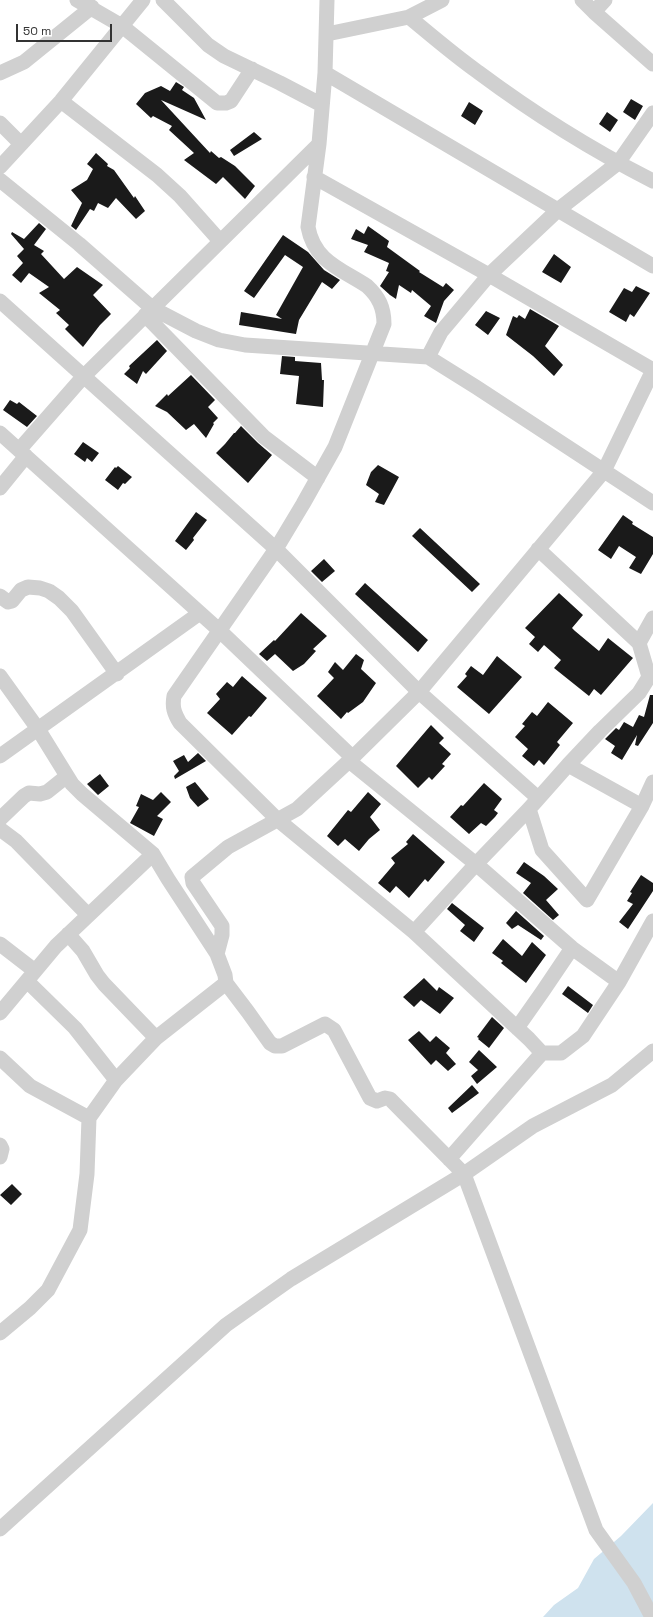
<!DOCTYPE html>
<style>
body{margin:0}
#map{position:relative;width:653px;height:1617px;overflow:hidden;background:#fff;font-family:"Space Grotesk",sans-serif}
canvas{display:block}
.scale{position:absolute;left:16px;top:24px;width:96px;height:18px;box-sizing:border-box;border:2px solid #333;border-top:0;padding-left:5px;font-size:12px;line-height:14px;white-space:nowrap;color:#333;-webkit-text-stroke:3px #fff;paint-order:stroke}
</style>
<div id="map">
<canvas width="653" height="1617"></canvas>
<div class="scale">50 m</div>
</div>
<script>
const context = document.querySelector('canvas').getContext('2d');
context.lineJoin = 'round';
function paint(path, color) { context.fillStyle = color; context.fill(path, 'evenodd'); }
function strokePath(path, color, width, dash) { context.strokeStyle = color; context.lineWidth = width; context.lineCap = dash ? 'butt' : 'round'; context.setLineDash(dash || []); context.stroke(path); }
paint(new Path2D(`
 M653 1503V1617H543L554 1605 578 1588 594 1559 621 1536Z`), '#cfe2ee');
paint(new Path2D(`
 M176 82 184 87 182 90 194 98 206 120 161 100 210 153 211 151 219 158 221 157 235 166 255 186 245 199 223 177 216 184 184 160 194 153 169 130 172 126 153 116 151 118 136 104 145 93 161 86 170 91Z
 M631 99 643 106 635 120 623 112Z
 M469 102 483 111 475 125 461 116Z
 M607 112 618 120 610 132 599 124Z
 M254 132 262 139 234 156 230 150Z
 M96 153 108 164 107 166 114 170 134 198 135 196 145 211 136 219 116 198 108 208 98 203 94 211 90 209 76 230 71 226 82 203 71 190 87 180 93 169 87 164Z
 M39 223 46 229 34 245 44 251 41 254 64 279 77 267 103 285 93 295 111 314 100 325 83 347 65 329 69 325 56 313 60 310 39 293 49 287 29 273 21 283 12 275 23 263 17 256 24 249 11 234 12 232 24 239Z
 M368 226 389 241 387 247 420 271 419 272 443 287 446 283 454 290 444 301 436 323 424 316 431 306 412 290 411 293 399 285 396 299 390 295 380 286 389 272 386 271 389 263 364 252 368 245 351 239 356 229 364 234Z
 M283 235 308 252 324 270 340 280 332 289 322 282 299 320 296 334 239 325 241 312 282 319 276 315 303 267 285 255 254 298 244 291Z
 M554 254 571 267 561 283 542 272Z
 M636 286 650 293 634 317 630 314 626 322 609 312 624 288 632 292Z
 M530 309 559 326 545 346 563 365 554 376 533 356 506 335 513 316 517 318 519 315 525 319Z
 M486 311 500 318 488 335 475 325Z
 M157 340 167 351 146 374 143 371 137 384 124 374 130 368 129 366Z
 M282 356 295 357V361L321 363 322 380H324L323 407 296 404 299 376 280 374Z
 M191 375 215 400 208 407 218 418 213 423 214 424 206 438 194 424 186 430 167 412 155 406 167 394 168 396Z
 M10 400 17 404 19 402 37 416 27 427 3 410Z
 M241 426 258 443 272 455 248 483 216 453 225 444 234 433H235Z
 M83 442 99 453 92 462 87 458 85 462 74 454Z
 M378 465 399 477 384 505 375 502 379 494 366 485 371 472Z
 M118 466 132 477 125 484 123 483 118 490 105 480 115 467 116 468Z
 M196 512 207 520 193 538 194 540 186 550 175 541Z
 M623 515 633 522 632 524 653 537V554L641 574 629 568 636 557 619 546 611 559 598 550Z
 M420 528 480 584 472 592 412 536Z
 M324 559 335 571 322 582 311 571Z
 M365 583 428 640 418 652 355 594Z
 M559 593 583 615 572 628 575 631 599 651 608 638 633 658 601 695 594 689 589 696 554 668 561 660 544 645 538 652 529 644 535 637 525 628Z
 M301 613 327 636 313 649 316 651 304 664 293 671 275 654 267 661 259 654 274 640 275 641Z
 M356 654 364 660 361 669 376 683 363 702 348 713 347 712 341 719 317 696 334 678 328 672 335 662 343 670Z
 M497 656 522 677 489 714 457 687 467 676 465 674 471 666 483 675Z
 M242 676 267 698 251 717 249 716 232 735 207 713 220 699 216 694 227 682 233 687Z
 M650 695H653V723L638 746 635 745 637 735 622 760 611 753 615 746 605 739 616 728 619 730 624 722 633 727 639 715 644 717Z
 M548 702 573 723 557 742 560 745 544 765 539 760 534 766 522 756 528 749 515 737 525 726 522 724 532 712 537 716Z
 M431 725 444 738 439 743 451 754 442 764 445 766 432 780 429 777 418 788 396 766Z
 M198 753 206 761 175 779 174 776 179 771 173 761 184 755 188 762Z
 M100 774 109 786 98 795 87 784Z
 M195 782 209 799 198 807 190 798 186 787Z
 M484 783 502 799 494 810 498 813 495 817 486 826 481 823 469 834 450 817 461 805 463 806Z
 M161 792 171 802 157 816 163 819 154 836 130 823 139 807 136 806 141 794 153 800Z
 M368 792 381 804 370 817 380 830 369 839 359 851 345 839 338 846 327 836 348 810 351 812Z
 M413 834 445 862 428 882 425 879 409 898 396 886 390 893 378 883 395 863 391 858 408 844 406 842Z
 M524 862 544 876 558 889 546 900 559 915 553 920 523 893 531 883 516 873Z
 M641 875 653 883V891L628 929 619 922 633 904 627 901 632 893 630 892Z
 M452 903 484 928 474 942 460 931 465 925 447 909Z
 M516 911 544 936 541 940 518 925 512 929 506 923Z
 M503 939 522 956 532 942 546 955 526 983 501 963 503 961 492 953Z
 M424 978 437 991 439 987 454 998 440 1014 421 1000 414 1007 403 997Z
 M568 986 593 1005 588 1013 562 994Z
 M492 1017 504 1028 489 1048 478 1039 479 1038 477 1037Z
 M419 1031 430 1042 436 1036 450 1048 446 1053 456 1064 448 1071 436 1060 431 1065 408 1040Z
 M479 1050 497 1067 477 1084 471 1076 478 1070 469 1062Z
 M472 1085 479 1093 452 1113 448 1108Z
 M12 1184 22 1194 11 1205 0 1195Z`), '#1a1a1a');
strokePath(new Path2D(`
 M77 0 122 26 217 103H226L231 101 252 69
 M163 0 208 45 224 56 280 83 322 105
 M327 0 325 73 319 144 308 227C314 261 341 269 367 286 379 297 384 308 384 324L335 447 303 504 276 549 174 696C172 707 174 713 180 723L278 820 414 932 529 1039 542 1053H561L583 1036 619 982 653 921
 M582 0 594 12 653 64
 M594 12 605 0
 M409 17C432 36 454 55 478 72 533 113 592 150 653 181
 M327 34 409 17 442 0
 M0 73 24 62 92 7
 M325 73 653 266
 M61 101 157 175 180 196 220 241
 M0 123 21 144
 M0 167 61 101 143 0
 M314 177 489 275 653 370
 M0 180 79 244 152 308 196 331 219 340 245 345 428 357 476 387 653 503
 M0 301 276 549 419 692 538 798
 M145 315 264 437 318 478
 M428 357 441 332 489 275 559 209 618 163 653 113
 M0 433 220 631 352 757
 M19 450 83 377 319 144
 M0 488 26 456
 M538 549 639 643 649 677 639 693 600 731 568 765
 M0 596 8 602 12 601 21 590 28 587 40 588 49 591 59 598 72 611 117 674
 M639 643 653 618
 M0 676 38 729 72 784 82 794 153 854 168 879 217 954 225 975 226 983 156 1038 116 1080 89 1118 87 1174 80 1230 48 1290 30 1308 0 1333
 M0 756 200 613
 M349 761 476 864 572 948 619 982
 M529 809 542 850 587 900 642 806 653 782
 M0 819 24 796 29 793 40 794 47 792 67 776
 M0 829 16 841 88 915
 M414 932 476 864 529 809 568 765 642 806
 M68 934 83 951 97 975 104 984 156 1038
 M0 944 35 971
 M217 954 222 935V926L193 883 192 877 228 847 297 809 349 761 419 692 604 471 653 370
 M27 981 75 1028 116 1080
 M226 983 248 1012 270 1043 275 1046H282L325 1024 334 1030 370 1098 377 1101 385 1098 390 1099 464 1174 596 1530 634 1583 652 1617
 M0 1013 56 946 153 854
 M517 1028 543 991 572 948
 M0 1058 30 1086 89 1118
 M0 1145 2 1149 0 1157
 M449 1159 542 1053
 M0 1529 226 1325 291 1279 464 1174 533 1126 612 1085 653 1051`), '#d0d0d0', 15);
</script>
